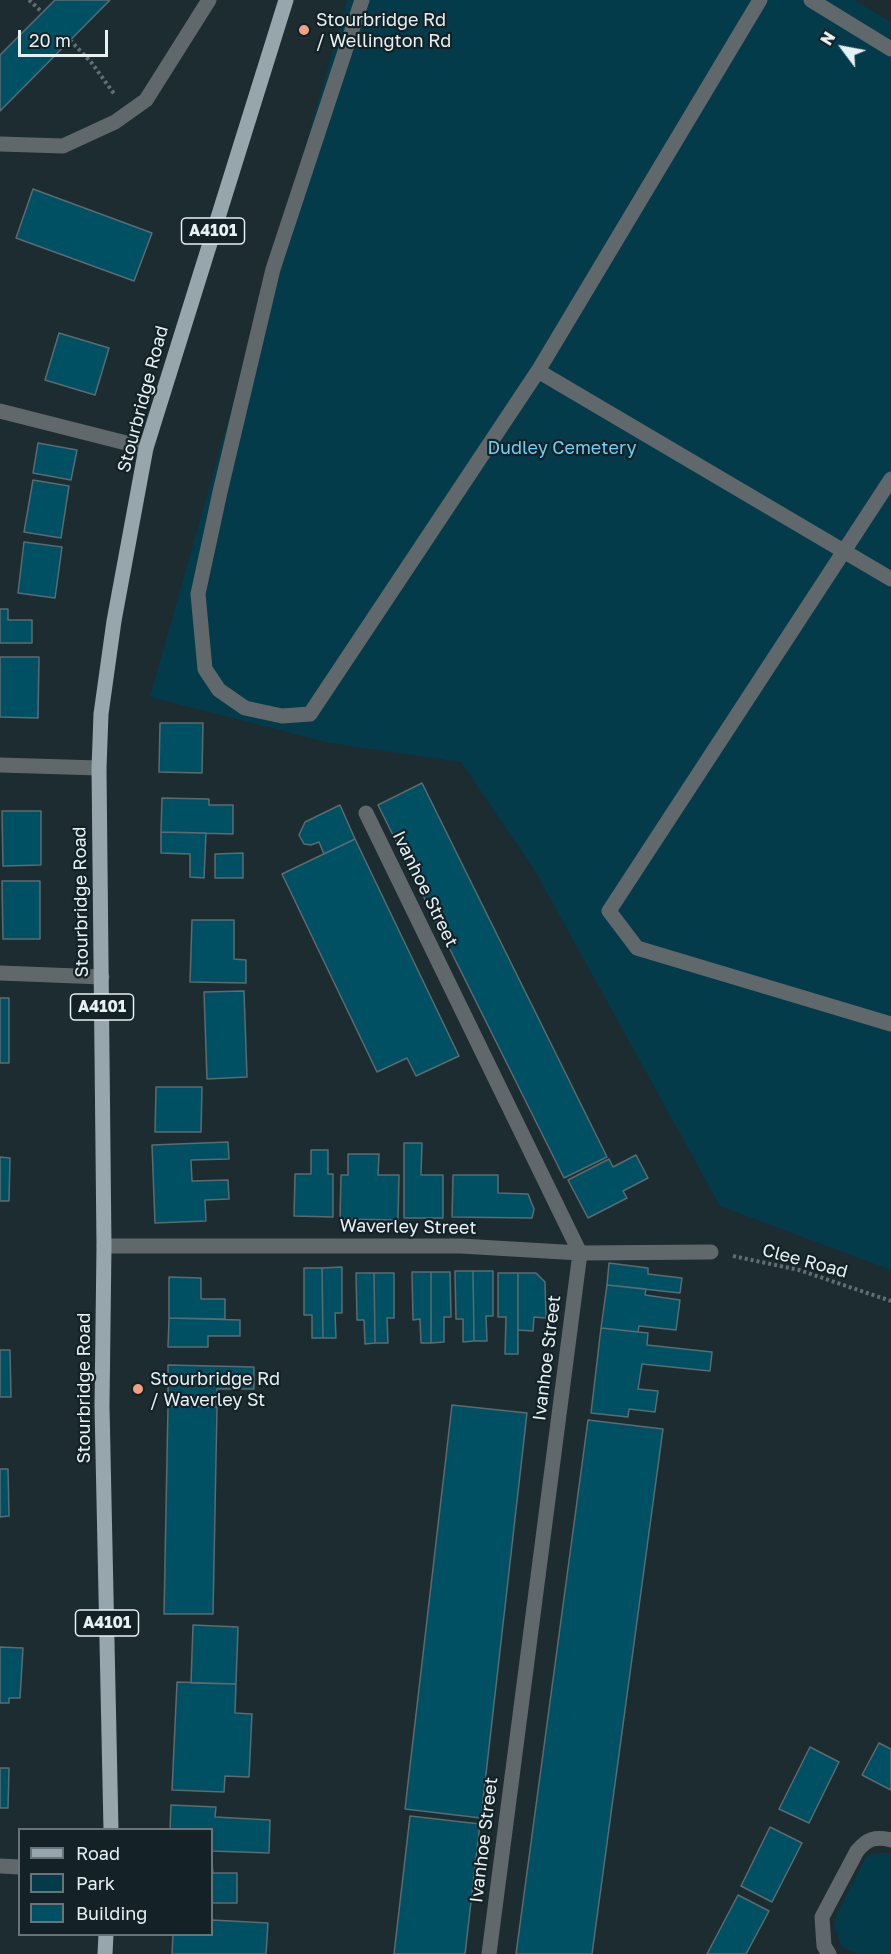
<!DOCTYPE html>
<style>
body{margin:0}
#map{position:relative;width:891px;height:1954px;overflow:hidden;background:#1d2c31;font-family:"Golos Text",sans-serif}
canvas{display:block}
.legend{position:absolute;left:18px;top:1828px;width:195px;height:108px;box-sizing:border-box;background:#142227;border:2px solid #687479;margin:0;padding:8px 10px;list-style:none;font-size:18px;color:#e7f0f3}
.legend li{display:flex;align-items:center;gap:12px;height:30px}
.legend b{width:30px;border:2px solid #687479}
.north{position:absolute;left:813px;top:18px;width:60px;height:60px;-webkit-text-stroke:4px #142227;paint-order:stroke;rotate:302deg;font-size:16px;font-weight:700;line-height:24px;text-align:center;color:#e7f0f3}
.north::after{content:'';display:block;margin:auto;width:21px;height:27px;background:#e7f0f3;clip-path:polygon(50% 0,100% 100%,50% 72%,0 100%)}
.scale{position:absolute;left:18px;top:30px;width:90px;height:27px;box-sizing:border-box;border:3px solid #e7f0f3;border-top:0;padding-left:8px;font-size:18px;line-height:21px;white-space:nowrap;color:#e7f0f3;-webkit-text-stroke:4px #142227;paint-order:stroke}
</style>
<div id="map">
<canvas width="891" height="1954"></canvas>
<ul class="legend">
<li><b style="height:8px;background:#97a6ac"></b>Road</li>
<li><b style="height:16px;background:#043b4a"></b>Park</li>
<li><b style="height:16px;background:#005064"></b>Building</li>
</ul>
<div class="north">N</div>
<div class="scale">20 m</div>
</div>
<script>
const context = document.querySelector('canvas').getContext('2d');
context.lineJoin = 'round';
function paint(path, color) { context.fillStyle = color; context.fill(path, 'evenodd'); }
function strokePath(path, color, width, dash) { context.strokeStyle = color; context.lineWidth = width; context.lineCap = dash ? 'butt' : 'round'; context.setLineDash(dash || []); context.stroke(path); }
function label(font, color, halo, rows, align = 'center') {
  context.font = font + ' "Golos Text",sans-serif'; context.lineWidth = 4.5; context.setLineDash([]); context.textBaseline = 'middle'; context.strokeStyle = halo; context.fillStyle = color; for (const [text, x, y, turn = 0] of rows) {
    context.save(); context.translate(x, y); context.rotate((+turn || 0) * Math.PI / 180); context.textAlign = isNaN(turn) ? turn : align; if (halo) context.strokeText(text, 0, 0); context.fillText(text, 0, 0); context.restore();
  }
}
paint(new Path2D(`
 M347 0H854L891 22V1270L720 1206 534 869 461 762 330 743 150 697Z
 M875 1853H891V1954H857L841 1946 834 1926 837 1913 866 1857Z`), '#043b4a');
const building = new Path2D(`
 M55 0H110L0 111V55Z
 M33 189 152 233 134 281 16 238Z
 M59 333 109 348 95 395 45 380Z
 M38 443 77 450 71 480 33 473Z
 M33 480 69 486 61 538 24 532Z
 M24 542 62 547 55 598 18 593Z
 M0 609H8V620H32V643H0Z
 M0 657H39L38 718 0 717Z
 M160 723H203L202 773 159 772Z
 M422 783 607 1157 564 1178 378 805Z
 M162 798 209 799V805H233V834L161 832Z
 M340 805 355 839 324 854 319 842 311 845 304 844 299 835 305 822Z
 M2 811H41V865L3 866Z
 M161 832 206 833 204 878 190 877V854L161 853Z
 M355 839 459 1056 416 1076 407 1058 377 1072 282 874Z
 M243 853V878H215V854Z
 M2 881H40V939H3Z
 M192 920H234V959L246 960V983L190 982Z
 M244 991 247 1077 207 1079 204 992Z
 M0 998H9V1063H0Z
 M156 1087H202L201 1132H155Z
 M228 1142 229 1159 191 1160 192 1181 228 1180 229 1199 205 1200 206 1221 155 1223 152 1145Z
 M404 1143H422L421 1175H443V1218H404Z
 M311 1150H328V1174H333V1217L294 1216 295 1174H311Z
 M348 1154H379L378 1175H399L398 1220 340 1219 341 1175H348Z
 M636 1155 648 1178 623 1191 627 1198 588 1218 568 1180 609 1159 613 1167Z
 M0 1157 10 1158 9 1201H0Z
 M453 1175H498V1193L528 1194 534 1209 532 1218 452 1217Z
 M609 1263 648 1268V1274L682 1278 680 1293 607 1285Z
 M342 1267V1313H335L336 1338H323L322 1268Z
 M304 1268H322L323 1338H312V1315H304Z
 M455 1271H473L474 1341 463 1342V1319H456Z
 M473 1271H493V1316H486L487 1341H474Z
 M412 1272H431V1343H421L420 1319 413 1320Z
 M431 1272H450L451 1317H444V1342L431 1343Z
 M356 1273H374L375 1343 365 1344 364 1320H357Z
 M374 1273H394V1318H387L388 1343H375Z
 M498 1273H518V1354H505L506 1317H498Z
 M518 1273H536L545 1282 546 1318 534 1317 533 1331 518 1330Z
 M169 1277 201 1278V1299H225V1319L169 1318Z
 M607 1285 646 1289 645 1295 680 1300 676 1330 639 1326 638 1332 601 1328Z
 M169 1318 240 1320V1336H208V1347H168Z
 M601 1328 648 1333 647 1345 712 1352 710 1371 642 1364 638 1389 658 1391 655 1412 629 1409 628 1417 591 1413Z
 M0 1350H10L11 1397H0Z
 M168 1365 254 1367V1389H217V1407L168 1406Z
 M452 1405 527 1413 481 1818 405 1809Z
 M168 1406 217 1407 213 1614H164Z
 M588 1420 663 1429 592 1954H516Z
 M0 1469H8L9 1516 0 1517Z
 M193 1625 238 1627 236 1684 191 1683Z
 M0 1647 23 1648 20 1698H9V1703H0Z
 M177 1682 236 1684 235 1713 252 1714 249 1777 225 1776 224 1792 172 1790Z
 M879 1743 891 1749V1790L862 1775Z
 M810 1747 839 1762 809 1823 779 1809Z
 M0 1768H9L8 1808H0Z
 M171 1805 216 1807 215 1817 270 1820 269 1853 212 1851V1830H170Z
 M410 1816 480 1824 465 1954H394Z
 M770 1827 802 1843 772 1902 741 1886Z
 M212 1864 213 1873H237V1903H212Z
 M738 1895 769 1911 746 1954H707Z
 M212 1920 268 1923 266 1954H172L173 1934H212Z`);
paint(building, '#005064');
strokePath(building, '#5b6b72', 1.5);
strokePath(new Path2D(`
 M29 0 42 12
 M70 40 91 62 115 95
 M733 1256 799 1270 891 1301`), '#616e73', 4, [3, 3]);
strokePath(new Path2D(`
 M362 0 273 269 220 492 198 594 205 669 219 690 245 708 282 716 310 714 538 371 760 0
 M811 0 891 49
 M538 371 891 579
 M891 479 609 911 637 948 891 1024
 M0 973 102 977`), '#61686b', 15);
strokePath(new Path2D(`
 M0 144 63 146 115 122 146 100 209 0
 M0 411 146 448
 M0 765 99 768
 M366 813 580 1253 489 1954
 M104 1246H461L580 1253 711 1252
 M0 1866 20 1867
 M829 1954 824 1946 822 1917 857 1851C867 1839 875 1836 891 1840`), '#61686b', 15);
strokePath(new Path2D(`
 M111 1830 102 1406 104 1246 99 768 101 714 114 621 146 448 286 0
 M105 1954 106 1934`), '#97a6ac', 15);
for (const [x, y, r, color] of [
 [304,30,6,"#f2a080"],
 [138,1389,6,"#f2a080"]
]) { const dot = new Path2D(); dot.arc(x, y, r, 0, 2 * Math.PI); context.fillStyle = color; context.fill(dot); strokePath(dot, '#142227', 2); }
for (const [x, y, w] of [
 [213,231,63],
 [102,1007,63],
 [107,1623,63]
]) { const box = new Path2D(); box.roundRect(x - w / 2, y - 13, w, 26, 4.5); context.fillStyle = '#142227'; context.fill(box); strokePath(box, '#e7f0f3', 1.5); }
label('bold 16px', '#e7f0f3', null, [
 ["A4101",213,231],
 ["A4101",102,1007],
 ["A4101",107,1623]
]);
label('18px', '#e7f0f3', '#142227', [
 ["Stourbridge Rd",316,20],
 ["/ Wellington Rd",316,41],
 ["Stourbridge Rd",150,1379],
 ["/ Waverley St",150,1400]
], 'left');
label('18px', '#e7f0f3', '#142227', [
 ["Stourbridge Road",143,399,-75],
 ["Ivanhoe Street",425,889,64],
 ["Stourbridge Road",81,902,-91],
 ["Waverley Street",408,1227,1],
 ["Clee Road",805,1261,15],
 ["Ivanhoe Street",547,1358,-83],
 ["Stourbridge Road",84,1388,-90],
 ["Ivanhoe Street",484,1840,-83]
]);
label('18px', '#6dd1f3', '#142227', [
 ["Dudley Cemetery",562,448]
]);
</script>
